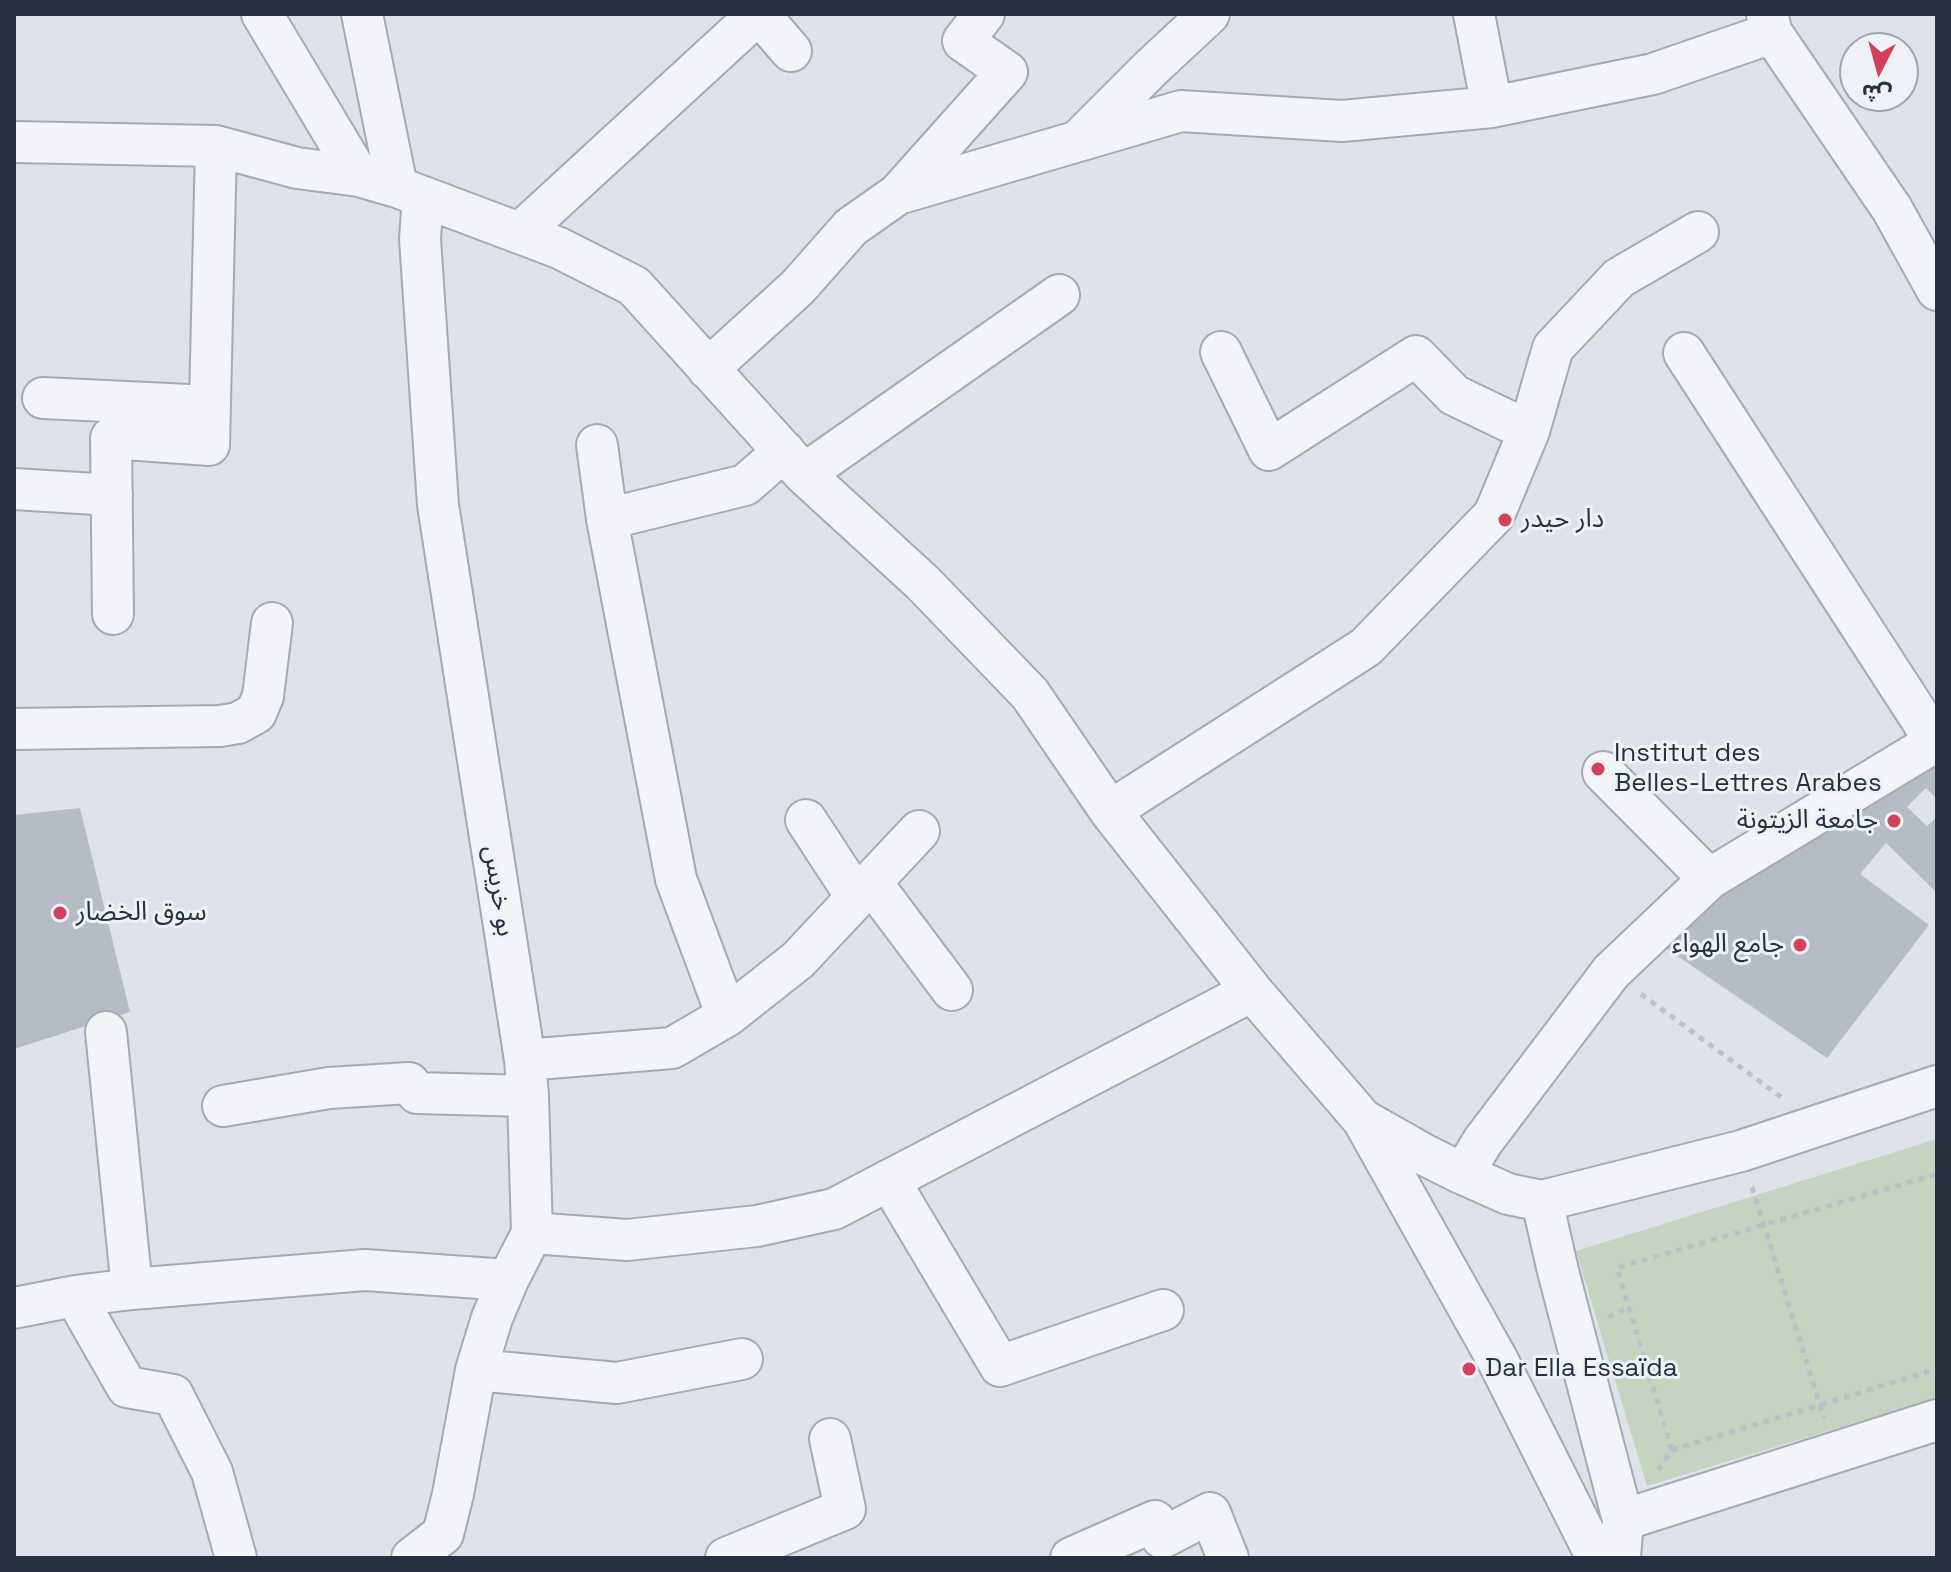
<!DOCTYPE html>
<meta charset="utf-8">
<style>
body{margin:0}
#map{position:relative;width:1951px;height:1572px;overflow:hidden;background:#dfe3e9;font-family:"Space Grotesk","Noto Sans Arabic",sans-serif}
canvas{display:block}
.frame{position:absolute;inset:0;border:16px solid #273140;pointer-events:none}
.north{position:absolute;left:1839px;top:32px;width:80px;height:80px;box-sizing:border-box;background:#eef2f6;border:2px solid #9ea5ad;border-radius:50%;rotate:186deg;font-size:22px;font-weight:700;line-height:32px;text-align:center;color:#273140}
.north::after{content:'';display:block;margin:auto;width:28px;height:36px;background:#d24059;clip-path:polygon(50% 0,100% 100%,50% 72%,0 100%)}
</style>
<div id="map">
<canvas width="1951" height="1572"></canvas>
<div class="frame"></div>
<div class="north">ش</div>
</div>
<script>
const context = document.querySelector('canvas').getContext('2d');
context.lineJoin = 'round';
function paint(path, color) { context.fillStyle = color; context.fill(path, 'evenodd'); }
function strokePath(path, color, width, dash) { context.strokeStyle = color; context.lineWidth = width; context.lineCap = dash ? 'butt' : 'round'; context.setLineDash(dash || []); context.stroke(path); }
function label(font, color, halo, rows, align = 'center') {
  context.font = font + ' "Space Grotesk","Noto Sans Arabic",sans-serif'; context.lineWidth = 6; context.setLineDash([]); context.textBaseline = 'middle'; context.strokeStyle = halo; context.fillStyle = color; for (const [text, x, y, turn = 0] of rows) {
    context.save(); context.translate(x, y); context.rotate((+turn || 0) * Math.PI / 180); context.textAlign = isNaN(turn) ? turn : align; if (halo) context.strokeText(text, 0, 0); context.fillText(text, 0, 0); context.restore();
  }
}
paint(new Path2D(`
 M1937 1139V1398L1647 1486 1576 1251Z`), '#c5d3c0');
paint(new Path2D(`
 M1937 762V799L1926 788 1907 807 1927 826 1937 817V893L1886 843 1860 874 1929 925 1827 1058 1670 951 1657 939 1884 778Z
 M80 808 130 1012 14 1049V815Z`), '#b6bcc6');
const minor = new Path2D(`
 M262 14 359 176 397 187 559 248 634 286 804 474 923 583 1030 694 1110 811 1252 991 1363 1120 1497 1359 1597 1558
 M362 14 397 187
 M759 14 791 51
 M1474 14 1492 107
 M1767 14 1772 33 1892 209 1937 290
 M1079 140 1151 68 1209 14
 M14 142 216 146 297 168 359 176
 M898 194 1007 72 963 41 984 14
 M521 232 758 14
 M1221 352 1269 450 1416 356 1454 395 1529 431
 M1684 353 1937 744
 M708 369 798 287 851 227 898 194 1181 111 1342 121 1492 107 1653 74 1772 33
 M43 398 210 406
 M597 445 607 519 676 879 727 1016
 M804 474 1059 295
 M14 489 112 495
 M607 519 745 485 784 451
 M113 614 111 438 209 445 216 146
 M14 729 220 726 238 723 256 713 263 696 272 623
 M1603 772 1709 879
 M1110 811 1366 647 1494 515 1529 431 1553 348 1619 278 1698 232
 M806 820 857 898
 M871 882 952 990
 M106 1032 132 1289
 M525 1060 672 1048 727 1016 798 960 919 831
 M223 1106 329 1088 409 1083 417 1093 528 1096
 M1363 1120 1425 1155 1463 1174 1508 1194 1542 1201 1741 1151 1937 1086
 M1463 1174 1483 1141 1611 972 1709 879 1935 742
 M889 1180 1000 1366 1163 1310
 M1542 1201 1558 1271 1623 1520 1620 1558
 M532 1233 627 1240 757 1226 834 1209 1252 991
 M75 1296 127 1387 173 1395 212 1472 236 1558
 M14 1308 75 1296 132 1289 365 1270 508 1280
 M476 1370 617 1383 742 1359
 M1623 1520 1937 1420
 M412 1558 443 1534 453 1494 476 1370 492 1318 508 1280 532 1233 528 1096 525 1060 438 505 420 239 423 197
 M726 1558 845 1509 830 1439
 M1071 1558 1155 1521 1162 1538 1210 1513 1228 1558`);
strokePath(minor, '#a4aab3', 44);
strokePath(new Path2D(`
 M1641 994 1781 1097
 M1752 1187 1824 1418
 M1608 1317 1629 1308
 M1672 1450 1617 1268 1937 1174
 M1658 1470 1672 1450 1937 1369`), '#bdc1c7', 5, [6, 6]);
strokePath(minor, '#f2f4f7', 40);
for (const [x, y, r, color] of [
 [1505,520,8,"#d24059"],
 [1598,769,8,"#d24059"],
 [1894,821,8,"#d24059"],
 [60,913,8,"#d24059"],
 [1800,945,8,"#d24059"],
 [1469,1369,8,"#d24059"]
]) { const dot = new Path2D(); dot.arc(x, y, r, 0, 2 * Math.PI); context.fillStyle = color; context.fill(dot); strokePath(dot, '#eef2f6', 3); }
label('26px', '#273140', '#eef2f6', [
 ["دار حيدر",1521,520],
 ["Institut des",1614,754],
 ["Belles-Lettres Arabes",1614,784],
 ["جامعة الزيتونة",1878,821,"right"],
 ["سوق الخضار",76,913],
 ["جامع الهواء",1784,945,"right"],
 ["Dar Ella Essaïda",1485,1369]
], 'left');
label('26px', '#273140', '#eef2f6', [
 ["بو خريس",498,891,81]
]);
</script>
